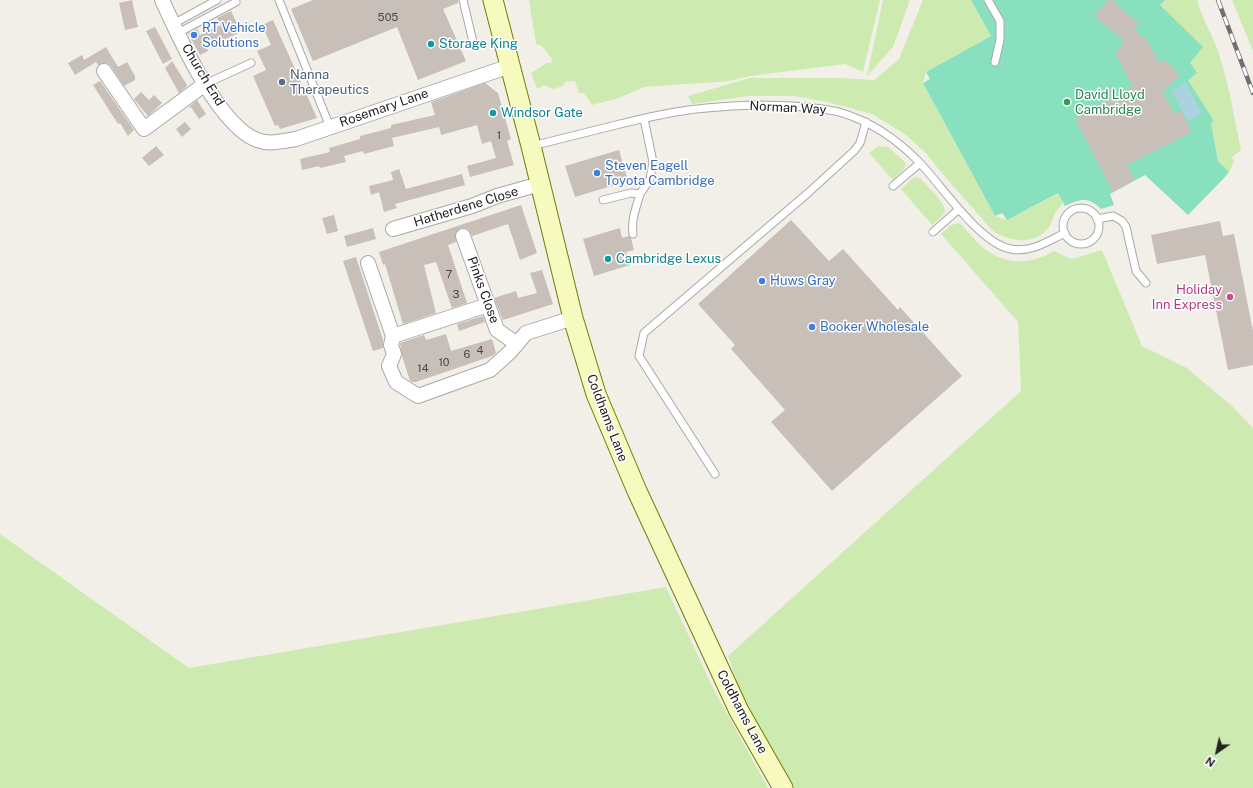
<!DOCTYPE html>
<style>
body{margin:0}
#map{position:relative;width:1253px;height:788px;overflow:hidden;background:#f2efe9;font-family:"Public Sans",sans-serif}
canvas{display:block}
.north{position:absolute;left:1197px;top:732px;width:40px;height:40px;-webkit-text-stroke:3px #fff;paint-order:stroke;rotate:214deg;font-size:11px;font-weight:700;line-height:16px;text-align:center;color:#222}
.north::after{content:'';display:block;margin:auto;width:14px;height:18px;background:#222;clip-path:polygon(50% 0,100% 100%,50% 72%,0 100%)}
</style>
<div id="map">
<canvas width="1253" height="788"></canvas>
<div class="north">N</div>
</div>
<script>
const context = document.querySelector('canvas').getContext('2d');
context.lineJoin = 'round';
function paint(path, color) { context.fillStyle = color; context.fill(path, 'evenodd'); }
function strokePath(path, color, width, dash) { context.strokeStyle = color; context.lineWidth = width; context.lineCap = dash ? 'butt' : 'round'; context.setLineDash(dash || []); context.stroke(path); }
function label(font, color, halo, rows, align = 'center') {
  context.font = font + ' "Public Sans",sans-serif'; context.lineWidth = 3; context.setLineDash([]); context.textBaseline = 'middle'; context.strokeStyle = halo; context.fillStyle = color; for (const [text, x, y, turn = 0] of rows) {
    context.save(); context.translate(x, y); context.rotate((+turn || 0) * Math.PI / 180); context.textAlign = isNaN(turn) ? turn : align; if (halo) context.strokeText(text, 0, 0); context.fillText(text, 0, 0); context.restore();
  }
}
paint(new Path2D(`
 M529 0H880L863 72 845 64 750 76 729 81 644 87 619 98 592 105 584 93H579L575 81 565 82 563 86 553 89 545 85 537 89 531 73 547 63H551L552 59 542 46 536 44Z
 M883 0H910L893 47 867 76Z
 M923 0H971L991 36 926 72 923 83 995 216 1007 220 1059 193 1063 203C1061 206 1058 209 1055 213 1053 217 1052 223 1049 227 1035 246 1009 242 992 230L939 170 927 154 906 135 872 114 827 102 795 96H748L692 104 688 96 750 78H840L874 80 899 59Z
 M1165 0H1197C1202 18 1212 34 1218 51 1229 83 1234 118 1241 150L1232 157 1234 162 1229 172 1218 161 1211 123 1214 121 1187 80 1190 63 1160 5Z
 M1232 0H1253V51Z
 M878 146 888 147 902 159 906 164 904 169 893 180 869 153Z
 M914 177 920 178C926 185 945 202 945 211 944 216 936 221 932 225L901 189Z
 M960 223C967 231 974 239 981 246 1004 266 1030 265 1054 251L1071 259 1102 250 1142 346 1187 368 1232 406 1253 428V788H786L742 697 728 656 1021 391 1018 322 941 234 951 225Z
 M0 534 189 668 666 587 713 688 768 788H0Z`), '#cdebb0');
paint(new Path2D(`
 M971 0H1165L1160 5 1203 47 1190 63 1197 73 1188 80 1214 121 1211 123 1218 161 1229 172 1224 178 1188 215 1145 175 1110 194 1114 205 1101 209C1088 196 1080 199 1065 206L1058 193 1007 220 1002 213 995 216 923 83 930 79 926 72 991 36Z`), '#88e0be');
paint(new Path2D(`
 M1185 82 1202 113 1188 121 1171 91Z`), '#aad3df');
paint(new Path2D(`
 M132 0 138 27 125 30 119 3Z
 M313 0H458V3L443 9 466 61 418 80 397 27 313 61 291 9Z
 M1108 0H1112L1139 24 1134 30 1148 41 1159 63 1165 60 1180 75 1163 92 1174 113 1181 110 1192 132 1127 165 1135 180 1113 192 1075 119 1133 87 1115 53 1125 41 1094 16Z
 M231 11 241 32 207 48 208 51 200 55 188 33 197 29 200 35 221 25 217 18Z
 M273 20 317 118 280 129 278 125 275 126 253 76 266 70 257 51 271 45 262 25Z
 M155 27 172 59 163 64 146 31Z
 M106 47 118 67 127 62 135 76V80L124 86 111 66 108 64 104 63 98 65 96 62 75 75 68 63 82 55 84 60Z
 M172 61 187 85V86L179 93 165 68Z
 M100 81 134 130 128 136 120 123 118 124 93 85Z
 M485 83 498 93 511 139 507 141 514 165 470 177 467 166 496 158 491 141 482 144 477 125 441 135 439 127 392 138 394 146 364 154 363 151 344 156 346 162 320 168 319 166 302 170 300 159 330 152 329 148 360 139V136L391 128V125L435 115 431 102Z
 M141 92 149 100 154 95 162 103 148 116 134 99Z
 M197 100 206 114 199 119 191 107 190 108 189 107Z
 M185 122 191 129 182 137 176 129Z
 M156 146 164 155 149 166 142 158Z
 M619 150 628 181 575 197 565 166Z
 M399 169 406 189 462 174 465 185 395 204 397 208 384 212 379 192 371 195 369 186 393 180 391 172Z
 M521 205 537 253 520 260 508 224 472 236 468 229 464 228H460L455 234 456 242 448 245 467 303 452 308 436 262 424 265 436 313 403 324 385 264 383 265 379 252Z
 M334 215 338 231 327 234 322 218Z
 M791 220 829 261 843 249 898 310 900 307 962 376 832 491 771 422 785 410 731 349 735 345 698 304Z
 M1220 221 1223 236 1234 234 1253 331V365L1228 370 1205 255 1157 264 1151 235Z
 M373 228 376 239 347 247 344 236Z
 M620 228 622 238 629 236 631 238 634 250 626 252 630 265 594 276 583 239Z
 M356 257 383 340V348L373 351 343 261Z
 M542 270 553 304 503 320 494 298 516 291 518 298 537 293 530 273Z
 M483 316 485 322 459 331 457 324Z
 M446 334 451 351 492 339 496 353 492 356 416 382H413L410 381 402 356 400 343 424 335 426 340Z`), '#c7bfb8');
const lane = new Path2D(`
 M279 0 330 127
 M463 0 474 46
 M988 0 1000 21V40L995 62
 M173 24 217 0
 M178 33 236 2
 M205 84 251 63
 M532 146C561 139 591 131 620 124 641 119 661 114 682 111 706 107 730 106 755 105 783 105 812 106 839 112 870 121 898 140 920 163 942 186 980 244 1011 249 1031 253 1048 241 1065 233
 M893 186 920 163
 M603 200 631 193 640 194 650 179 653 162 644 119
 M1063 226a18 18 0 1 1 36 0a18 18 0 1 1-36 0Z
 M1097 219 1113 216 1122 221 1126 227 1136 271 1146 283
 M933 232 959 209
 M633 234C631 220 636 208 640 194
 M715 474 639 356 644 333 808 193 854 151 860 143 866 122`);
const street = new Path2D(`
 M162 0C179 37 218 125 257 140 270 145 283 141 296 139L510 66
 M104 71 144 129 205 84
 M393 229 472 206 497 196 540 184
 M463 236 497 330 517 344
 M368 263 393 336 488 305
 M393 336 391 345 394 354 389 366 396 382 418 396 490 370 510 352 526 333 573 318`);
const secondary = new Path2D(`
 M493 0 531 146 573 318 596 394 637 491 739 711 783 788`);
strokePath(lane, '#a9a9a9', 9);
strokePath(street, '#a9a9a9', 16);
strokePath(secondary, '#707d05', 21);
strokePath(lane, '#fff', 7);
strokePath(street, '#fff', 14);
strokePath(secondary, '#f7fabf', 19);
const rail = new Path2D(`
 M1218 0 1253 93`);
strokePath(rail, '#707070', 4.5);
strokePath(rail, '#fff', 3, [9]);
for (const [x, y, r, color] of [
 [194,35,4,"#3f7fe0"],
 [431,44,4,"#0f9aa8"],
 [282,82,4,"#5c6f8a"],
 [1067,102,4,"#2e9e5b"],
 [493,113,4,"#0f9aa8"],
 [597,173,4,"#3f7fe0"],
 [608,259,4,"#0f9aa8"],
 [762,281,4,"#3f7fe0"],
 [1230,297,4,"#d1479c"],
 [812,327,4,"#3f7fe0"]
]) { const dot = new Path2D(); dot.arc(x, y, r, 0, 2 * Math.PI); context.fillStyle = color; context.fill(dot); strokePath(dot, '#fff', 1.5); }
label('11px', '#4b4948', null, [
 ["505",388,18],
 ["1",499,136],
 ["7",449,275],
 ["3",456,295],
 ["4",480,351],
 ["6",467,355],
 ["10",444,363],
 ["14",423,369]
]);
label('13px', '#366cbe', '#fff', [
 ["RT Vehicle",202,28],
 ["Solutions",202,43],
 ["Steven Eagell",605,166],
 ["Toyota Cambridge",605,181],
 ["Huws Gray",770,281],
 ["Booker Wholesale",820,327]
], 'left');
label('13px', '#0d838f', '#fff', [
 ["Storage King",439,44],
 ["Windsor Gate",501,113],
 ["Cambridge Lexus",616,259]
], 'left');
label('13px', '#222', '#fff', [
 ["Church End",203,75,59],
 ["Rosemary Lane",384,108,-19],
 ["Norman Way",788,108,3],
 ["Hatherdene Close",466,207,-17],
 ["Pinks Close",483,290,70],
 ["Coldhams Lane",607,418,69],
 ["Coldhams Lane",742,712,62]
]);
label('13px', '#4e5e75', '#fff', [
 ["Nanna",290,75],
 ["Therapeutics",290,90]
], 'left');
label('13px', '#27864d', '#fff', [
 ["David Lloyd",1075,95],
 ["Cambridge",1075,110]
], 'left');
label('13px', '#b23c85', '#fff', [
 ["Holiday",1222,290],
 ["Inn Express",1222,305]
], 'right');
</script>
